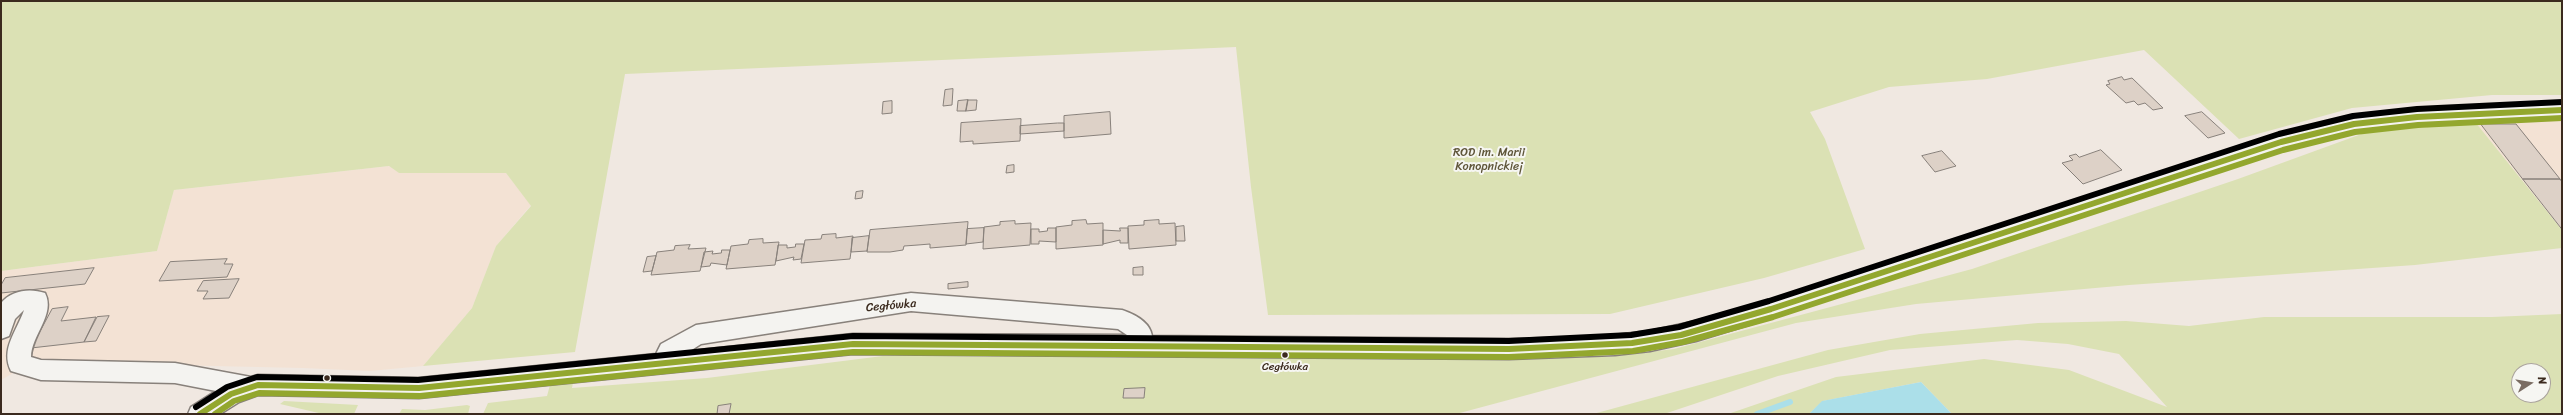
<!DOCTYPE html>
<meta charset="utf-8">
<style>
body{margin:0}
#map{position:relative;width:2563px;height:415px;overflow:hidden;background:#f0e8e1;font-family:Sriracha,sans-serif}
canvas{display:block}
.frame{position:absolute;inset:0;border:2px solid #3b2a1e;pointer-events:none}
.north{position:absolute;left:2511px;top:363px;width:40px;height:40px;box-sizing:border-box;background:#f6f6f2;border:1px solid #aba49d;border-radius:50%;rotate:78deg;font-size:11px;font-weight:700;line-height:16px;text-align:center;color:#3b2a1e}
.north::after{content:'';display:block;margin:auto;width:14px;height:18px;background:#7a6c62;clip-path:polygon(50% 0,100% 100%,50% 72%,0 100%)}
</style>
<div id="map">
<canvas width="2563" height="415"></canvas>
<div class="frame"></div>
<div class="north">N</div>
</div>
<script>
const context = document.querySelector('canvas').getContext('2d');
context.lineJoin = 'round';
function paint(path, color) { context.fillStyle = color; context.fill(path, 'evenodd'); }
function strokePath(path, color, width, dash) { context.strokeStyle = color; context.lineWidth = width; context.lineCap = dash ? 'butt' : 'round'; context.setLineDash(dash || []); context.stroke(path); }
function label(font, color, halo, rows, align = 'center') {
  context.font = font + ' Sriracha,sans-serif'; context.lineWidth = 4; context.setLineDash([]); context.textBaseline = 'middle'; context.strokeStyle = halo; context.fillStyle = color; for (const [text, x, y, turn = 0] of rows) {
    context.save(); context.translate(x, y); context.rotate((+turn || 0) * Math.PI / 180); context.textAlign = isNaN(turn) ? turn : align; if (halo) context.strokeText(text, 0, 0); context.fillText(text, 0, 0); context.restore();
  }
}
paint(new Path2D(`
 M2562 119V230L2476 123Z
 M389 166 400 173H506L531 205 496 246 472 308 423 366 370 371 303 368 33 362 1 380V271L157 251 174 190Z`), '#f3e2d4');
paint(new Path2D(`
 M1 1H2562V95H2492L2352 108 2239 139 2144 50 1987 79 1889 87 1810 112 1825 139 1865 249 1764 278 1610 314 1268 315 1251 187 1236 47 625 74 575 352 423 366 472 308 496 246 531 206 506 173H399L389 166 174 190 157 251 1 271Z
 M2476 123 2562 230V248L2415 265 2129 285 1916 304 1796 323 1456 414H483L488 403 547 396 550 385 573 383 572 388 707 378 883 356 1608 357 1674 349 1972 269 2238 179 2367 132Z
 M2562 314V414H1952L1921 382 1823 401 1809 414H1728L1836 377 1984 359 2069 370 2167 407 2119 354 2068 344 2017 340 1890 350 1778 376 1664 414H1593L1828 350 1920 334 2038 323 2126 321 2189 326 2264 317H2492ZM2519 371H2543V395H2519Z
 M284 401 358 405 354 414H323L280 404Z
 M467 405 470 406 468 414H399L402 409 425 410Z`), '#dbe1b4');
paint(new Path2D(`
 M1921 382 1952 414H1809L1822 401Z`), '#abdfe9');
strokePath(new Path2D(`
 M1757 414 1790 402`), '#abdfe9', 6);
const building = new Path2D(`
 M2122 77 2124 80 2132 78 2163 108 2153 110 2145 103 2138 105 2134 101 2126 103 2106 85 2110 84 2108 81Z
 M953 89 952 105 943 106 945 90Z
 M968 100 966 111H957L958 101Z
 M968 100H977L976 110 966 111Z
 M892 101V113L882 114 883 102Z
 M1110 112 1111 134 1064 138V116Z
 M2202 112 2225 133 2208 138 2185 116Z
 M1021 119 1020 141 973 144V141L960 142 961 123Z
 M1058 123H1064V131L1020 134V126Z
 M2481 124H2516L2560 179H2523Z
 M2101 150 2122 170 2083 184 2062 163 2073 160 2069 156 2076 154 2079 157Z
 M1942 151 1956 166 1935 172 1922 156Z
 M1014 165V172L1006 173 1007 166Z
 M2523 179H2560L2562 182V229Z
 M863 191 862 198 855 199 856 192Z
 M1086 220 1087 224 1103 223V245L1056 249V227L1072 225V221Z
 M1159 220V224L1175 223 1176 245 1129 249 1128 226 1144 225V221Z
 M1015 221V224L1031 223 1030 245 983 249 984 227 1000 225V222Z
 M968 222 966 245 930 248V244L918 245 904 246 903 250 890 252H867L870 230Z
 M1184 226 1185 241H1176V227Z
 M984 228 983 242 966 244 967 229Z
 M1048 228H1056V242L1039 241V244H1031V229H1039V232L1047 231Z
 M1120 228H1128V243H1120V240L1103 244V230L1120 231Z
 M836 234V238L853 236 850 259 801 263 805 240 821 239 822 235Z
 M869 236 867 251 851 252 852 238Z
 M763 239V243L779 242 775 265 726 269 731 246 748 244 749 240Z
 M796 244H804L801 259 793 260 794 257 776 261 778 245H787V248L795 247Z
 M690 245 688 249 706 248 700 271 651 275 657 252 674 250 675 246Z
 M722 250H730L727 265 711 263 710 266 701 267 704 252 713 251 712 254 721 253Z
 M656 256 652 271 643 272 647 257Z
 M227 259 224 264H233L227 277 159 281 170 262Z
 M1143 267V275H1133V268Z
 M94 268 85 284 1 293V285L5 278Z
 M239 279 229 298 203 299 208 291H197L203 281Z
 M968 282V287L948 289V284Z
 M68 307 61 321 96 317 84 342 31 348 52 309Z
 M109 316 96 341 84 342 97 317Z
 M1145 388 1144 398H1123L1124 389Z
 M731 404 729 414H717L718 406Z`);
paint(building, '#ddd1c7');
strokePath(building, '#88817b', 1);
const minor = new Path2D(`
 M2562 103V117L2417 124 2354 131 2284 149 1771 318 1696 341 1650 351 1615 355 1509 359 853 354 419 398 258 395 239 402 220 414H188L191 407 216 391 175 383 41 380 11 371C0 349 17 331 24 310L15 319 9 336 1 339V303C12 290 30 288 45 293 56 314 31 336 31 357L41 360 175 363 251 377 258 375 419 378 656 354 661 344 696 325 911 293 1122 310C1134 314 1150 322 1152 336L1509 339 1597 337 1650 331 1696 321 1771 300 2281 134 2354 117 2417 110ZM911 311 1118 329 1127 335 853 334 690 351 701 344Z`);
strokePath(minor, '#88817b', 3);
paint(minor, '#f4f3f0');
strokePath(new Path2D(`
 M200 414 231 394 258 385 419 388 853 344 1509 349 1632 343 1681 335 1771 309 2281 142 2354 124 2417 117 2562 110`), '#93a72e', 6);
strokePath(new Path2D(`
 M215 414 234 401 259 393 420 396 853 352 1509 357 1633 351 1683 342 1773 317 2283 150 2355 132 2418 125 2562 118`), '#93a72e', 6);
strokePath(new Path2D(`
 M196 407 227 387 257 377 418 380 853 336 1509 341 1631 335 1679 327 1769 301 2279 134 2353 116 2417 109 2562 102`), '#000', 6);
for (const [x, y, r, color] of [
 [1285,355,3.5,"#3b2a1e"],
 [327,378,3.5,"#3b2a1e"]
]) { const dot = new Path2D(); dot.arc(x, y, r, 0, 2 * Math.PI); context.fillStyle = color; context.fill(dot); strokePath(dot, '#f6f6f2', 1.5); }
label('11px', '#3b2a1e', '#f6f6f2', [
 ["Cegłówka",1285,367]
]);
label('12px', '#5f563a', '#f6f6f2', [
 ["ROD im. Marii",1489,153],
 ["Konopnickiej",1489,167]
]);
label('12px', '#3b2a1e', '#f6f6f2', [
 ["Cegłówka",891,306,-5]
]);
</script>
